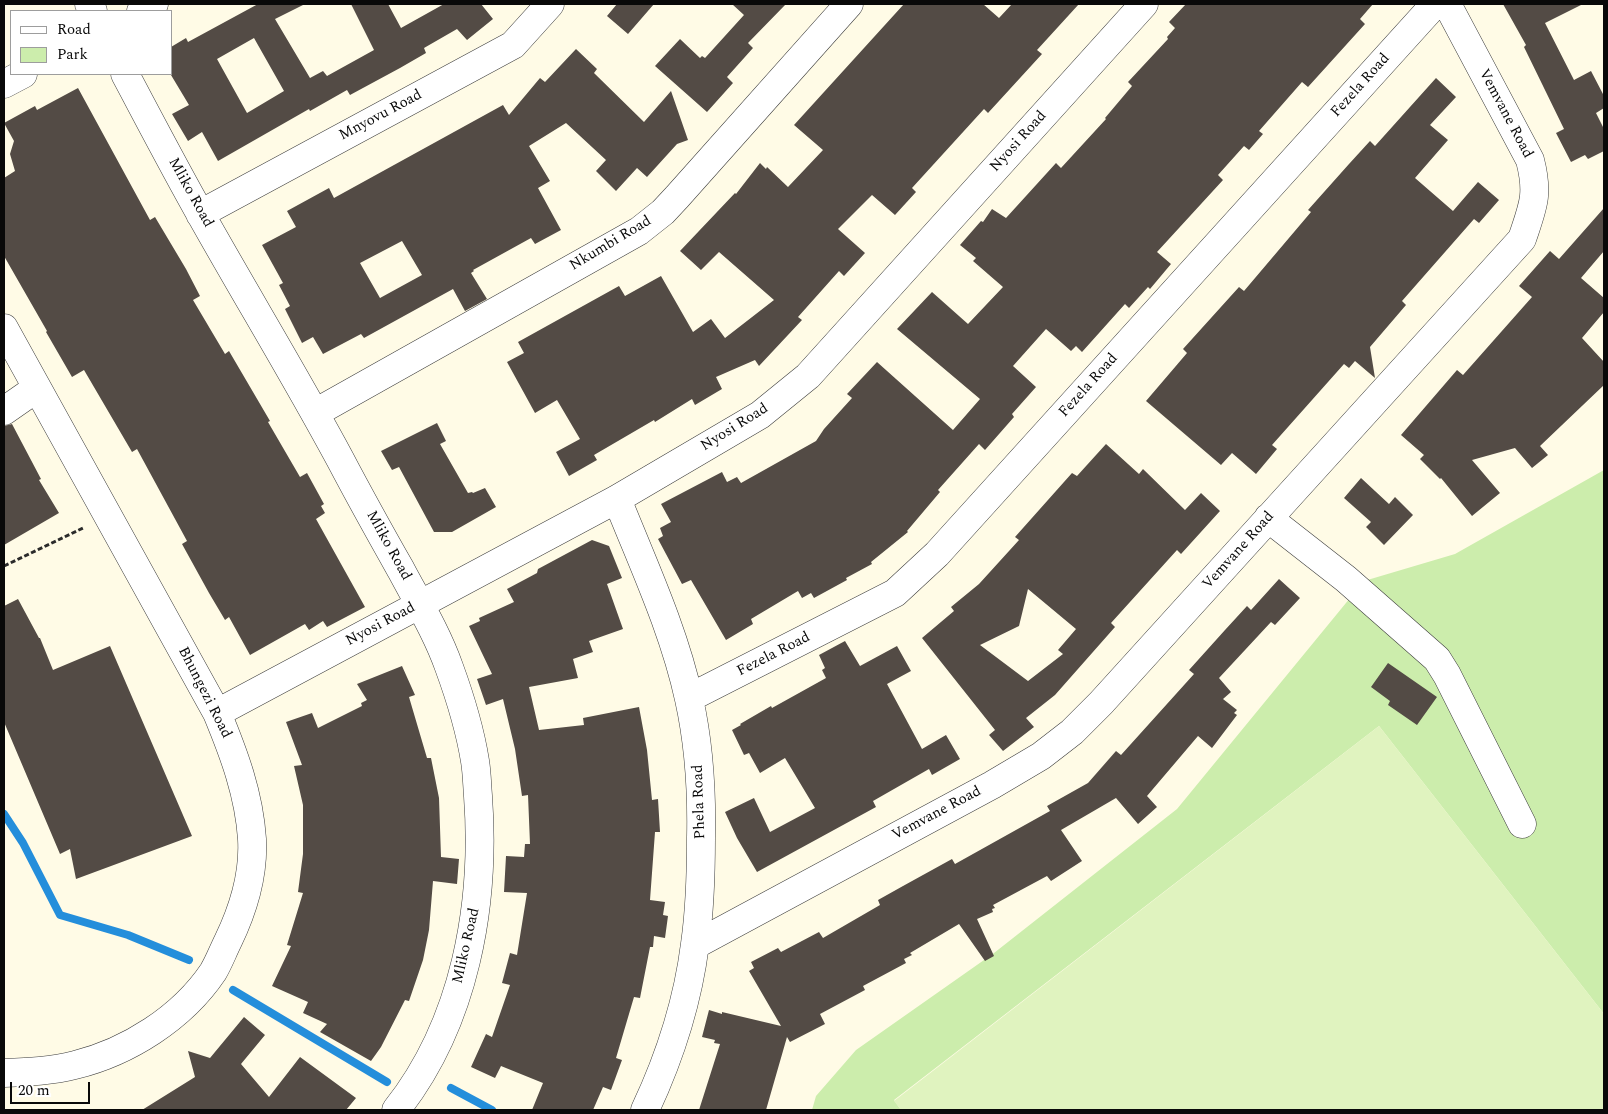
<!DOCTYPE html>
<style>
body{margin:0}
#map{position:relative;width:1608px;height:1114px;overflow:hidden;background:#fffbe6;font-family:Spectral,serif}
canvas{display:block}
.frame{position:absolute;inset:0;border:5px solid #090909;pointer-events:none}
.legend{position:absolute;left:10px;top:10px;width:162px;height:65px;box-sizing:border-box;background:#fff;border:1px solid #9d9d9d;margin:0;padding:6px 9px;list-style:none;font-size:15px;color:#090909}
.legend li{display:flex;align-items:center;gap:10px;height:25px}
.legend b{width:25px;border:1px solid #9d9d9d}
.scale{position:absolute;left:10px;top:1082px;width:80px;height:22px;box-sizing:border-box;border:2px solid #090909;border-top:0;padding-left:6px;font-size:15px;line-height:18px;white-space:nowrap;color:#090909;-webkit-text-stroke:4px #fff;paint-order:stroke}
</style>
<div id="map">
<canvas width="1608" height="1114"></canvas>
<div class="frame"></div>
<ul class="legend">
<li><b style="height:6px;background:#fff"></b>Road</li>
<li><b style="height:14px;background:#ccedac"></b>Park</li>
</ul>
<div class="scale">20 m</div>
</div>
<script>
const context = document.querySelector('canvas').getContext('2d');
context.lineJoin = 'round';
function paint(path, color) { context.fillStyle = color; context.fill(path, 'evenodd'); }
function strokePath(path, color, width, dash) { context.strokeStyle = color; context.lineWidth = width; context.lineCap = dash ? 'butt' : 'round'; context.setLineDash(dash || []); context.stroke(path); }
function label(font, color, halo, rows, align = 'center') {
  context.font = font + ' Spectral,serif'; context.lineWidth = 5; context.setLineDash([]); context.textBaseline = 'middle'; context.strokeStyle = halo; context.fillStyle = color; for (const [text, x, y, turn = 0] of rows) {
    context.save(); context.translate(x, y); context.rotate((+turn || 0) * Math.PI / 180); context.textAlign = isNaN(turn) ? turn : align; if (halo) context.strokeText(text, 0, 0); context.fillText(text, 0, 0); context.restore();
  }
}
paint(new Path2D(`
 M1604 470V1014L1379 726 894 1100 901 1110H812L816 1096 856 1050 994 953 1177 809 1364 581 1455 554Z`), '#ccedac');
paint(new Path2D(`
 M1379 726 1604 1014V1110H901L894 1101Z`), '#e0f3bf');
strokePath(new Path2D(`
 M4 814 23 843 60 915 128 935 189 960
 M233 990 387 1082
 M451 1088 492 1110`), '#248edb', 8);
paint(new Path2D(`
 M258 4H305L275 19 310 78 323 71 327 76 374 50 351 4H388L401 28 444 4H481L493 19 467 40 457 29 424 48 426 53 400 68 350 95 347 90 310 111 309 109 218 161 202 132 188 141 172 114 189 105 171 75V47L186 38 188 42ZM254 38 284 91 247 113 217 59Z
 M617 4H654L628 34 607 16Z
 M732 4H786L748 43 753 48 727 77 733 83 707 112 655 66 680 39 700 58 702 56 705 58 744 15Z
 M904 4H983L999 18 1012 4H1079L1037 50 1042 54 988 113 984 109 912 188 916 192 895 215 872 195 838 229 865 253 844 276 839 271 798 317 802 320 759 366 755 360 716 377 722 389 695 405 692 399 655 422 654 420 594 455 597 460 569 476 556 452 580 439 557 400 535 413 507 362 524 353 518 342 619 286 625 296 661 276 693 332 711 319 725 338 774 300 719 252 701 270 680 251 735 193 736 194 760 163 766 169 767 167 788 187 823 150 794 125Z
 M1186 4H1373L1360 19 1365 24 1308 87 1302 82 1259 131 1263 134 1249 150 1244 146 1218 175 1223 180 1157 252 1171 264 1150 289 1148 287 1129 308 1125 304 1082 352 1076 346 1071 351 1046 329 1013 366 1036 387 1012 414 1014 417 985 450 979 444 938 490 940 492 907 531 908 532 871 562 872 564 846 578 847 580 814 598 811 593 802 598 798 591 751 619 753 624 726 640 691 580 682 584 658 539 663 536 660 528 671 522 661 504 722 472 727 482 737 477 741 483 816 441 824 429 852 398 847 394 877 362 953 430 980 399 897 329 932 292 968 324 1003 287 973 261 976 258 960 245 981 221 983 222 992 209 1006 218 1056 163 1061 168 1106 119 1105 118 1132 86 1128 82 1168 39 1167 37 1175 28 1169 22Z
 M1503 4H1583L1545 23 1574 80 1591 71 1604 96V108L1596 113 1604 129V151L1588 159 1585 155 1571 162 1556 133 1564 129 1524 47 1526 45Z
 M576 49 597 69 594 73 644 122 671 91 688 140 677 144 647 177 637 168 616 191 596 171 606 160 566 123 529 146 550 181 538 188 561 230 535 244 531 238 473 270 474 271 471 273 487 299 465 311 453 289 364 338 361 334 323 354 313 337 302 343 285 309 290 306 279 285 283 283 262 245 296 227 287 211 329 188 334 198 503 105 509 115 540 78 545 82ZM402 241 422 275 380 298 360 263Z
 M1436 78 1456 97 1430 125 1448 140 1415 178 1453 211 1478 182 1499 200 1479 223 1474 219 1402 301 1406 305 1370 347 1375 378 1355 361 1349 368 1344 364 1272 445 1277 449 1256 474 1232 453 1221 465 1146 401 1187 353 1183 349 1239 287 1244 291 1311 212 1308 210 1349 164 1370 141 1375 146Z
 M78 88 150 220 155 217 186 269 200 296 193 300 225 354 229 351 270 421 268 422 300 477 307 473 324 504 321 506 325 513 316 519 365 607 327 627 323 621 309 630 305 624 250 655 229 617 225 620 209 593 182 544 187 541 137 449 132 452 84 370 72 377 46 332 47 331 4 256V178L15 171 10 154 14 141 4 123 35 106 37 110Z
 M1604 208V251L1581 278 1604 298V312L1582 338 1604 362V385L1540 446 1548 455 1532 468 1515 448 1472 460 1500 493 1472 516 1441 478 1440 479 1420 459 1424 455 1401 435 1457 370 1463 375 1532 297 1519 286 1550 251 1559 259Z
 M437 423 446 441 440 444 468 493 472 492 473 493 485 488 496 507 452 532H434L399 467 392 470 381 451Z
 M12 424 41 479 39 480 59 513 4 545V426Z
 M1106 444 1139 474 1143 469 1185 510 1201 493 1220 511 1181 554 1177 550 1111 623 1115 627 1055 695 1026 718 1034 727 1003 751 989 735 995 730 922 638 954 611 951 607 979 584 1019 540 1015 537 1072 473 1077 476ZM1028 589 1076 629 1058 650 1063 654 1028 681 980 645 1019 626Z
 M1361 478 1389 504 1395 497 1413 515 1384 545 1366 527 1371 522 1344 498Z
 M592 540 609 546 622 578 607 584 623 629 589 641 593 652 573 659 578 678 529 687 539 730 584 725 583 718 639 707 647 750 652 800 658 799 660 832H655L650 900 665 902 663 915 668 916 665 938 654 936 653 947H650L640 998 634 997 616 1058 622 1060 611 1090 603 1087 593 1110H532L543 1083 501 1066 495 1078 471 1067 486 1034 492 1037 510 985 502 983 510 953 517 955 527 893 504 892 506 856 524 857 525 844H530L528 795 522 796 515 749 503 699 486 705 477 679 492 674 469 626 480 621 479 618 514 602 507 589 537 573 538 569Z
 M1279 579 1300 598 1275 625 1271 622 1219 678 1231 692 1223 699 1237 710 1234 713 1237 715 1212 748 1198 736 1147 796 1157 807 1138 824 1116 798 1061 830 1082 861 1051 881 1047 876 993 905 995 908 992 909 993 912 977 919 994 956 985 961 959 924 910 953 912 955 904 959 906 963 863 986 865 990 820 1014 825 1024 790 1042 787 1037 766 1110H699L720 1044 714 1043 715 1040 702 1037 709 1010 722 1014V1012L781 1026 749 971 754 968 751 962 778 948 781 952 819 932 823 938 880 905 878 900 903 886 952 859 955 864 1050 811 1047 806 1088 783 1116 751 1121 755 1194 674 1189 670 1225 630 1247 606 1251 610Z
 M18 599 39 638H40L53 670 110 646 192 836 76 879 70 849 60 854 4 722V606Z
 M845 641 860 666 897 646 911 671 887 684 922 749 946 735 960 759 932 775 929 769 873 801 876 807 757 872 737 838 725 812 754 798 770 832 815 808 785 758 760 773 749 753 744 755 732 730 741 725 740 724 771 706 772 708 826 678 822 670 825 668 819 655Z
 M1388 663 1437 697 1417 725 1388 705 1390 701 1371 687Z
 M402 666 415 695 409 697 427 758H431L439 798 441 857 459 859 457 884 433 881 429 930 423 960 409 1001 405 1000 381 1047 371 1061 320 1032 327 1024 303 1013 308 1002 272 986 291 946 287 945 303 893 298 892 303 854V805L294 766 302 765 286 722 312 713 318 728 362 706 361 703 367 700 357 684Z
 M244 1017 265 1035 241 1064 269 1097 300 1057 356 1098 346 1110H142L195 1077 188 1051 210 1058Z`), '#534b45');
const minor = new Path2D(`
 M89 4 93 11
 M141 11 154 4
 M125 74C150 121 175 169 201 215 247 297 296 377 340 459 360 497 380 533 401 570 418 602 437 633 449 667 460 697 470 730 475 761 477 773 477 784 478 796 486 905 465 1023 396 1110
 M4 84 23 74
 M200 214 513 45 550 4
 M4 328 217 713C234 754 249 794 252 839 254 874 243 910 228 941 223 951 219 962 213 972 182 1018 128 1052 75 1065 52 1071 28 1072 4 1073
 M4 411 37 388
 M315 413 639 231 663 212 677 197 849 4
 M617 499C643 564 674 630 689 699 699 744 702 792 701 838 701 873 700 909 695 944 688 1000 669 1059 645 1110
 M1268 518 1346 579 1437 659 1447 675 1522 824
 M689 698 895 593 937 554 1435 4
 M217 713 617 499 760 415 808 376 1144 4
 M695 945 992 785 1041 756 1072 732 1101 703 1522 239C1533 206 1539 195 1530 160L1447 4`);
strokePath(minor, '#3c3c3c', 29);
strokePath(new Path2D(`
 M4 566 83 528`), '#2b2b2b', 3, [5, 2.5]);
strokePath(minor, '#fff', 28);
label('15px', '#090909', '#fff', [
 ["Fezela Road",1361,86,-48],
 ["Vemvane Road",1505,114,62],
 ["Mnyovu Road",381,116,-28],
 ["Nyosi Road",1019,142,-48],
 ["Mliko Road",190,193,61],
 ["Nkumbi Road",611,244,-31],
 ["Fezela Road",1089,386,-48],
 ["Nyosi Road",735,428,-32],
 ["Mliko Road",388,546,61],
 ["Vemvane Road",1239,551,-48],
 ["Nyosi Road",381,625,-28],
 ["Fezela Road",774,655,-27],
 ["Bhungezi Road",204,693,63],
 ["Phela Road",700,802,-92],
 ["Vemvane Road",937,814,-28],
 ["Mliko Road",467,946,-77]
]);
</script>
